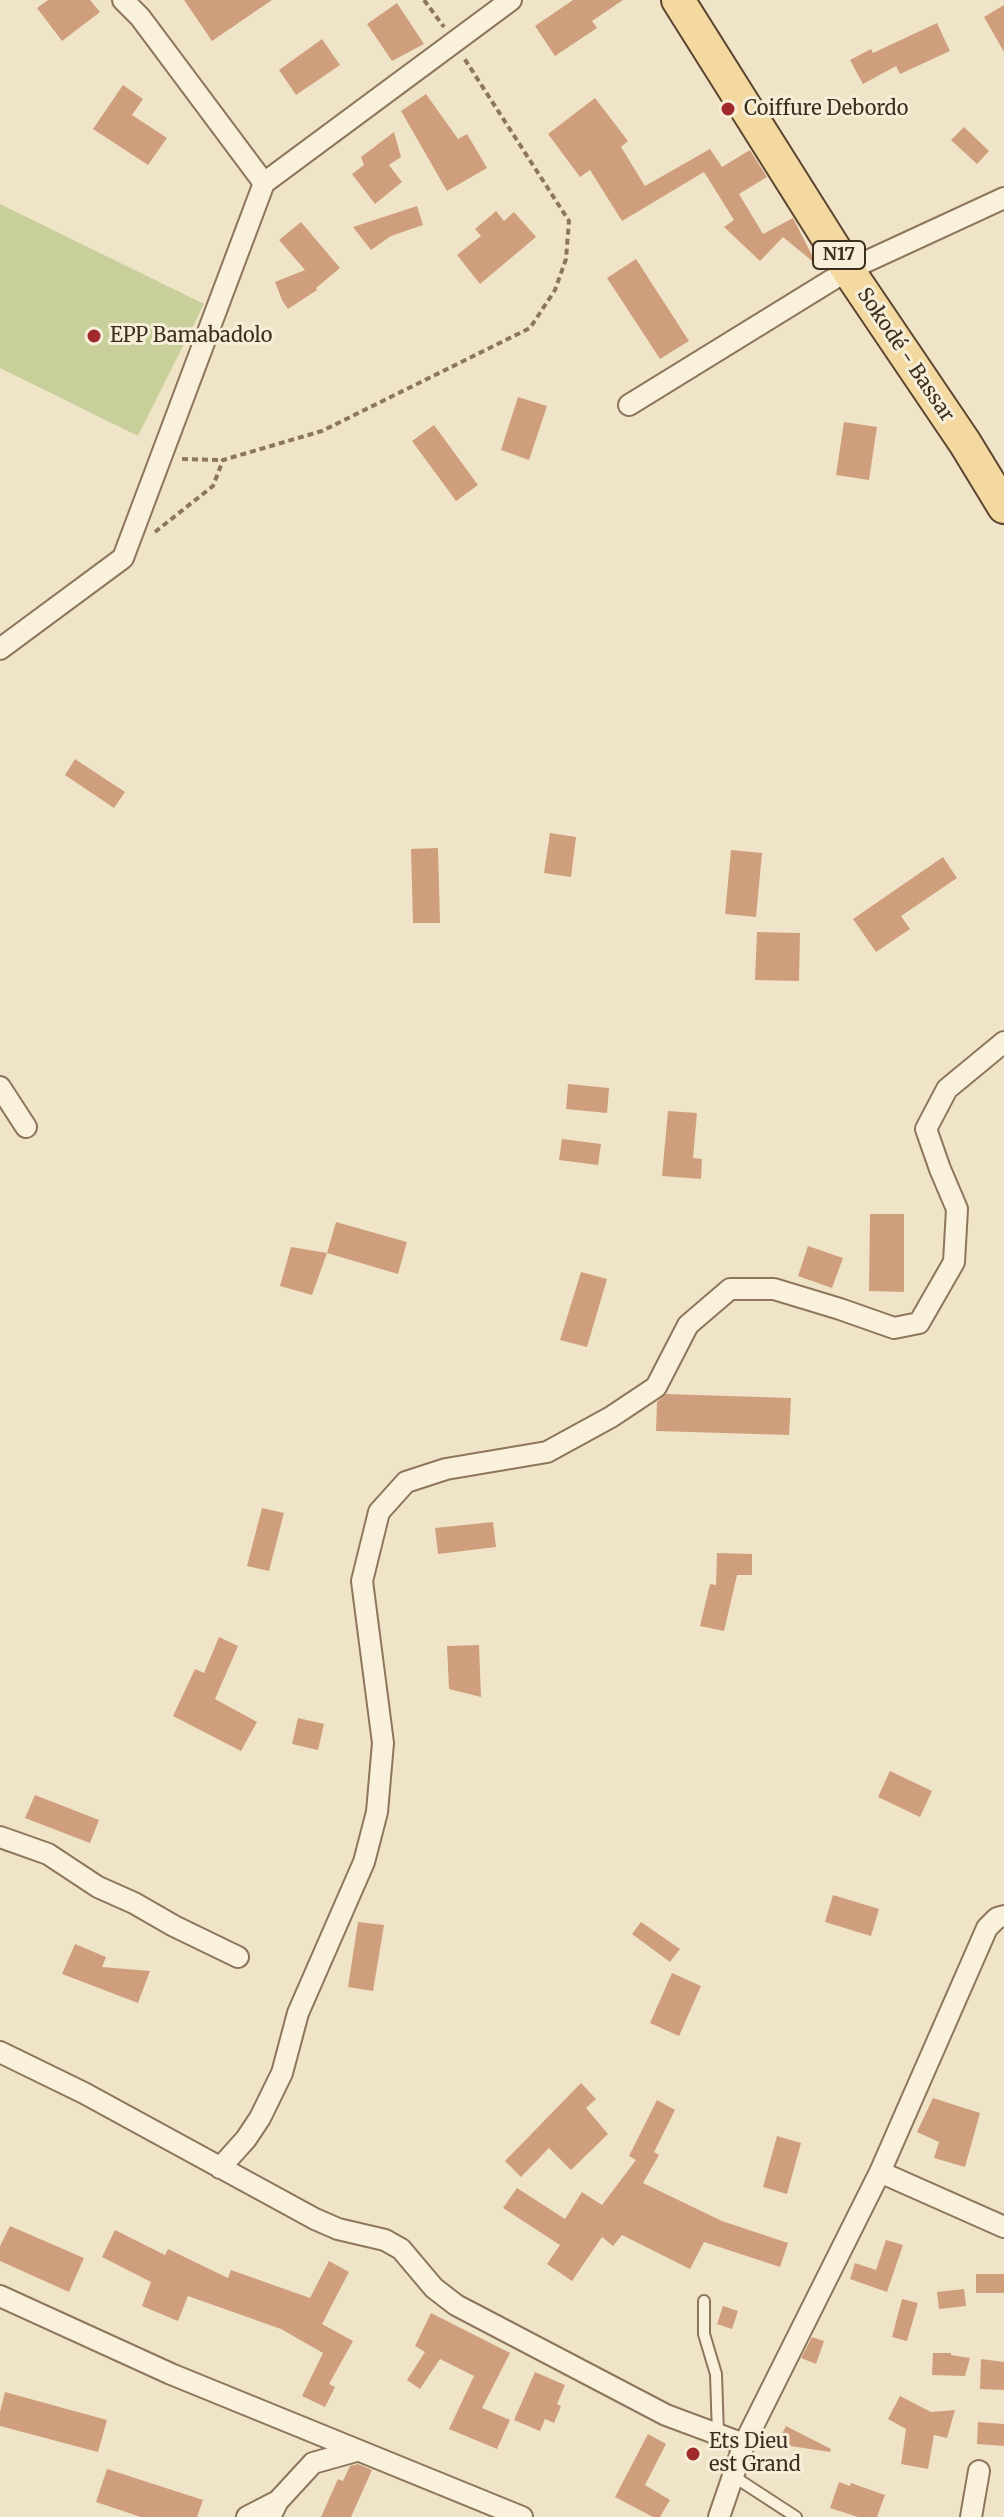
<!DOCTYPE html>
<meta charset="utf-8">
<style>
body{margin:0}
canvas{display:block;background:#f0e4c8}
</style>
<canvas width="1004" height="2517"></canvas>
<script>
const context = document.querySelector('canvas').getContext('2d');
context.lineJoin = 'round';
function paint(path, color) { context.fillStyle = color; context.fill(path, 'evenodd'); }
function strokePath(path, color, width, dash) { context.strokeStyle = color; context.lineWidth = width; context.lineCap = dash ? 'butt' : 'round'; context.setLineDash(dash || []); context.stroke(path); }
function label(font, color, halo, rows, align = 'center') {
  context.font = font + ' Merriweather,serif'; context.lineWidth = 6; context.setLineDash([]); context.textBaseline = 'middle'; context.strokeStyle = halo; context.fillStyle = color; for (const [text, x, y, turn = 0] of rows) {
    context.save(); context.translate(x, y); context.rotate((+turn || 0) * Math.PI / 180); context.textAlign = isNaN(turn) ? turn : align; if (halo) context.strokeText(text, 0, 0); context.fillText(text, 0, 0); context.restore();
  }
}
paint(new Path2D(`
 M0 204 204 304 138 436 0 368Z`), '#c9cf9b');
paint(new Path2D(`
 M48 0H90L100 12 62 41 37 8Z
 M184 0H272L212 41Z
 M573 0H623L592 21 597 28 555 56 535 26Z
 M397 3 424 44 392 61 367 24Z
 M1004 5V52L984 17Z
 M937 23 950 51 900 74 896 66 863 84 850 60 871 49 873 53Z
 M322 39 340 65 296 95 279 70Z
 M123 85 143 99 132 115 167 138 148 165 93 129Z
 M426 94 458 139 467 134 487 168 447 191 401 111Z
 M595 98 628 141 621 147 645 186 710 149 722 167 750 150 767 177 739 194 763 234 793 218 817 265 783 237 760 261 724 227 734 220 704 172 622 221 590 170 580 177 548 134Z
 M964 127 989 151 977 164 951 140Z
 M394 132 401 157 389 165 402 182 375 204 352 174 364 165 361 157Z
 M417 206 423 225 391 236 371 250 353 227Z
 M496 211 504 221 514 212 536 237 480 284 457 255 481 236 475 229Z
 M301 222 340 268 316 288 317 290 288 309 282 300 275 282 305 270 279 240Z
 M636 259 689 341 660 359 607 278Z
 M518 397 547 406 529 460 501 450Z
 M844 422 877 427 869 480 836 475Z
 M434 425 478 485 456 501 412 441Z
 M75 759 125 792 114 808 65 775Z
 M550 833 576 837 571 877 544 873Z
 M438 848 440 923H413L411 849Z
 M731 850 762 853 756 917 725 914Z
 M943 857 957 878 901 916 910 929 876 952 853 919Z
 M757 932 800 933 799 981 755 980Z
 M568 1084 609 1088 607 1113 566 1109Z
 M668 1111 697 1113 693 1158 702 1159 701 1179 662 1176Z
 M562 1139 601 1144 598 1165 559 1160Z
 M870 1214H904V1292L869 1291Z
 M336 1222 407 1242 398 1274 327 1253Z
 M808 1246 843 1258 832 1288 798 1276Z
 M291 1247 327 1253 312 1295 280 1286Z
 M581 1272 607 1279 587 1347 560 1340Z
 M666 1394 791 1398 789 1435 656 1431 657 1402Z
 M262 1508 284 1513 269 1571 247 1566Z
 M493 1522 496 1547 438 1554 435 1528Z
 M717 1553 752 1554V1575H737L724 1631 700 1626 710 1584 716 1585Z
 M219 1637 238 1646 215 1699 257 1722 241 1751 173 1716 195 1669 204 1673Z
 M479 1645 481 1697 449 1689 447 1646Z
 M298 1718 324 1724 318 1750 292 1744Z
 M890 1771 932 1791 920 1817 878 1797Z
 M35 1795 99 1820 90 1843 25 1818Z
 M833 1895 879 1909 871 1936 825 1922Z
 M358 1922 384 1925 373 1991 348 1987Z
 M641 1922 680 1949 670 1962 632 1934Z
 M75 1944 106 1957 102 1967 150 1971 138 2003 62 1974Z
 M672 1973 701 1986 679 2036 650 2023Z
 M581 2083 596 2099 586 2108 608 2134 571 2170 549 2148 521 2177 505 2161Z
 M933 2098 980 2113 965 2167 934 2158 939 2142 917 2132Z
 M657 2100 675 2110 654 2152 659 2155 643 2183 722 2221 788 2243 780 2267 704 2242 690 2269 622 2235 613 2246 602 2237 572 2281 547 2264 560 2245 503 2208 517 2188 565 2219 582 2192 602 2205 636 2160 629 2156Z
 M777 2136 801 2143 787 2194 763 2187Z
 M10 2226 84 2258 69 2292 0 2261V2246Z
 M115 2230 165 2255 168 2249 228 2278 231 2270 310 2298 329 2261 349 2272 322 2324 353 2341 329 2384 335 2387 325 2407 302 2396 323 2353 281 2329 188 2296 178 2321 142 2306 151 2282 102 2257Z
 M886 2240 903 2245 887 2292 850 2279 855 2263 876 2270Z
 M976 2274H1004V2293H976Z
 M964 2289 966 2306 939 2309 937 2292Z
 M902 2299 918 2303 907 2341 892 2337Z
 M723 2306 738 2311 732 2329 717 2324Z
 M431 2313 510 2353 482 2408 510 2420 497 2449 449 2429 474 2376 440 2359 420 2389 407 2380 425 2352 415 2346Z
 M812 2337 824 2341 816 2364 801 2358Z
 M933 2353H951V2355L970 2358 965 2376 932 2375Z
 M981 2359 1004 2362V2390L980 2389Z
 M535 2372 565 2385 557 2404 561 2406 554 2423 545 2419 540 2431 514 2420Z
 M5 2392 107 2420 98 2452 0 2426V2412Z
 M900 2396 931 2412 955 2410 947 2438 934 2435 928 2469 901 2464 906 2429 888 2419Z
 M978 2422 1004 2424V2446L977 2444Z
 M786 2426 831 2449 830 2452 777 2444Z
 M648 2434 666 2444 645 2485 670 2500 660 2517H653L615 2497Z
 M358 2464 372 2470 351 2517H321L338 2479 343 2481 350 2466Z
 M107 2469 203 2500 197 2517H141L96 2502Z
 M839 2482 850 2486 851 2483 885 2495 877 2517H858L830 2508Z`), '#cf9f7d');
const lane = new Path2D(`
 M704 2301V2334L716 2374 718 2435
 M733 2476 796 2517`);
const street = new Path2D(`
 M123 0 140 17 264 183
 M629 405 848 270 1004 198
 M0 649 123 558 264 183 511 0
 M0 1087 26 1127
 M0 1837 48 1854 98 1887 134 1903 174 1926 238 1957
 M0 2052 84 2093 315 2219 338 2229 385 2240 401 2249 434 2288 456 2305 666 2415 744 2444
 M220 2168 246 2139 260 2118 282 2073 298 2013 364 1862 377 1812 383 1743 362 1581 379 1512 406 1482 446 1469 547 1452 611 1417 656 1387 688 1325 730 1289H774L840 1309 894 1328 919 1323 954 1262 957 1209 940 1169 926 1129 947 1089 1004 1042
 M880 2172 1004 2227
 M0 2296 171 2374 522 2517
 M247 2517 278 2501
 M270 2517 278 2501 313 2463 356 2451
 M719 2517 744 2444 880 2172 987 1928 997 1918 1004 1916
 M971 2517 979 2471`);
const primary = new Path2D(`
 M678 0 848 270 965 443 1004 507`);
strokePath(lane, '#8d765c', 14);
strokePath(street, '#8d765c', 24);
strokePath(primary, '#5b4430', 36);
strokePath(new Path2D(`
 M424 0 444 27
 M182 459 223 460
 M155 532 213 486 223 460 322 431 530 328 555 290 566 259 569 221 464 58`), '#8d765c', 4, [6, 4]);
strokePath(lane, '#faf1dc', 10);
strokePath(street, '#faf1dc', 20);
strokePath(primary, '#f3d9a0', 32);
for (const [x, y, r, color] of [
 [728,109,8,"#9e2a2b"],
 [94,336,8,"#9e2a2b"],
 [693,2454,8,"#9e2a2b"]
]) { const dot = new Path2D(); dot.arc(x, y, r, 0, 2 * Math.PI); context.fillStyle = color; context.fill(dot); strokePath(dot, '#f7eed8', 3); }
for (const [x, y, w] of [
 [839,255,52]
]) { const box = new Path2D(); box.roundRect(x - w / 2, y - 14, w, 28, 6); context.fillStyle = '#f7eed8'; context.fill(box); strokePath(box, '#3d2e20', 2); }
label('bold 18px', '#3d2e20', null, [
 ["N17",839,255]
]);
label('20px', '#3d2e20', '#f7eed8', [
 ["Coiffure Debordo",744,109],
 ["EPP Bamabadolo",110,336],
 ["Ets Dieu",709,2442],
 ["est Grand",709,2465]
], 'left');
label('20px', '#3d2e20', '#f7eed8', [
 ["Sokodé - Bassar",905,355,56]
]);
</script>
